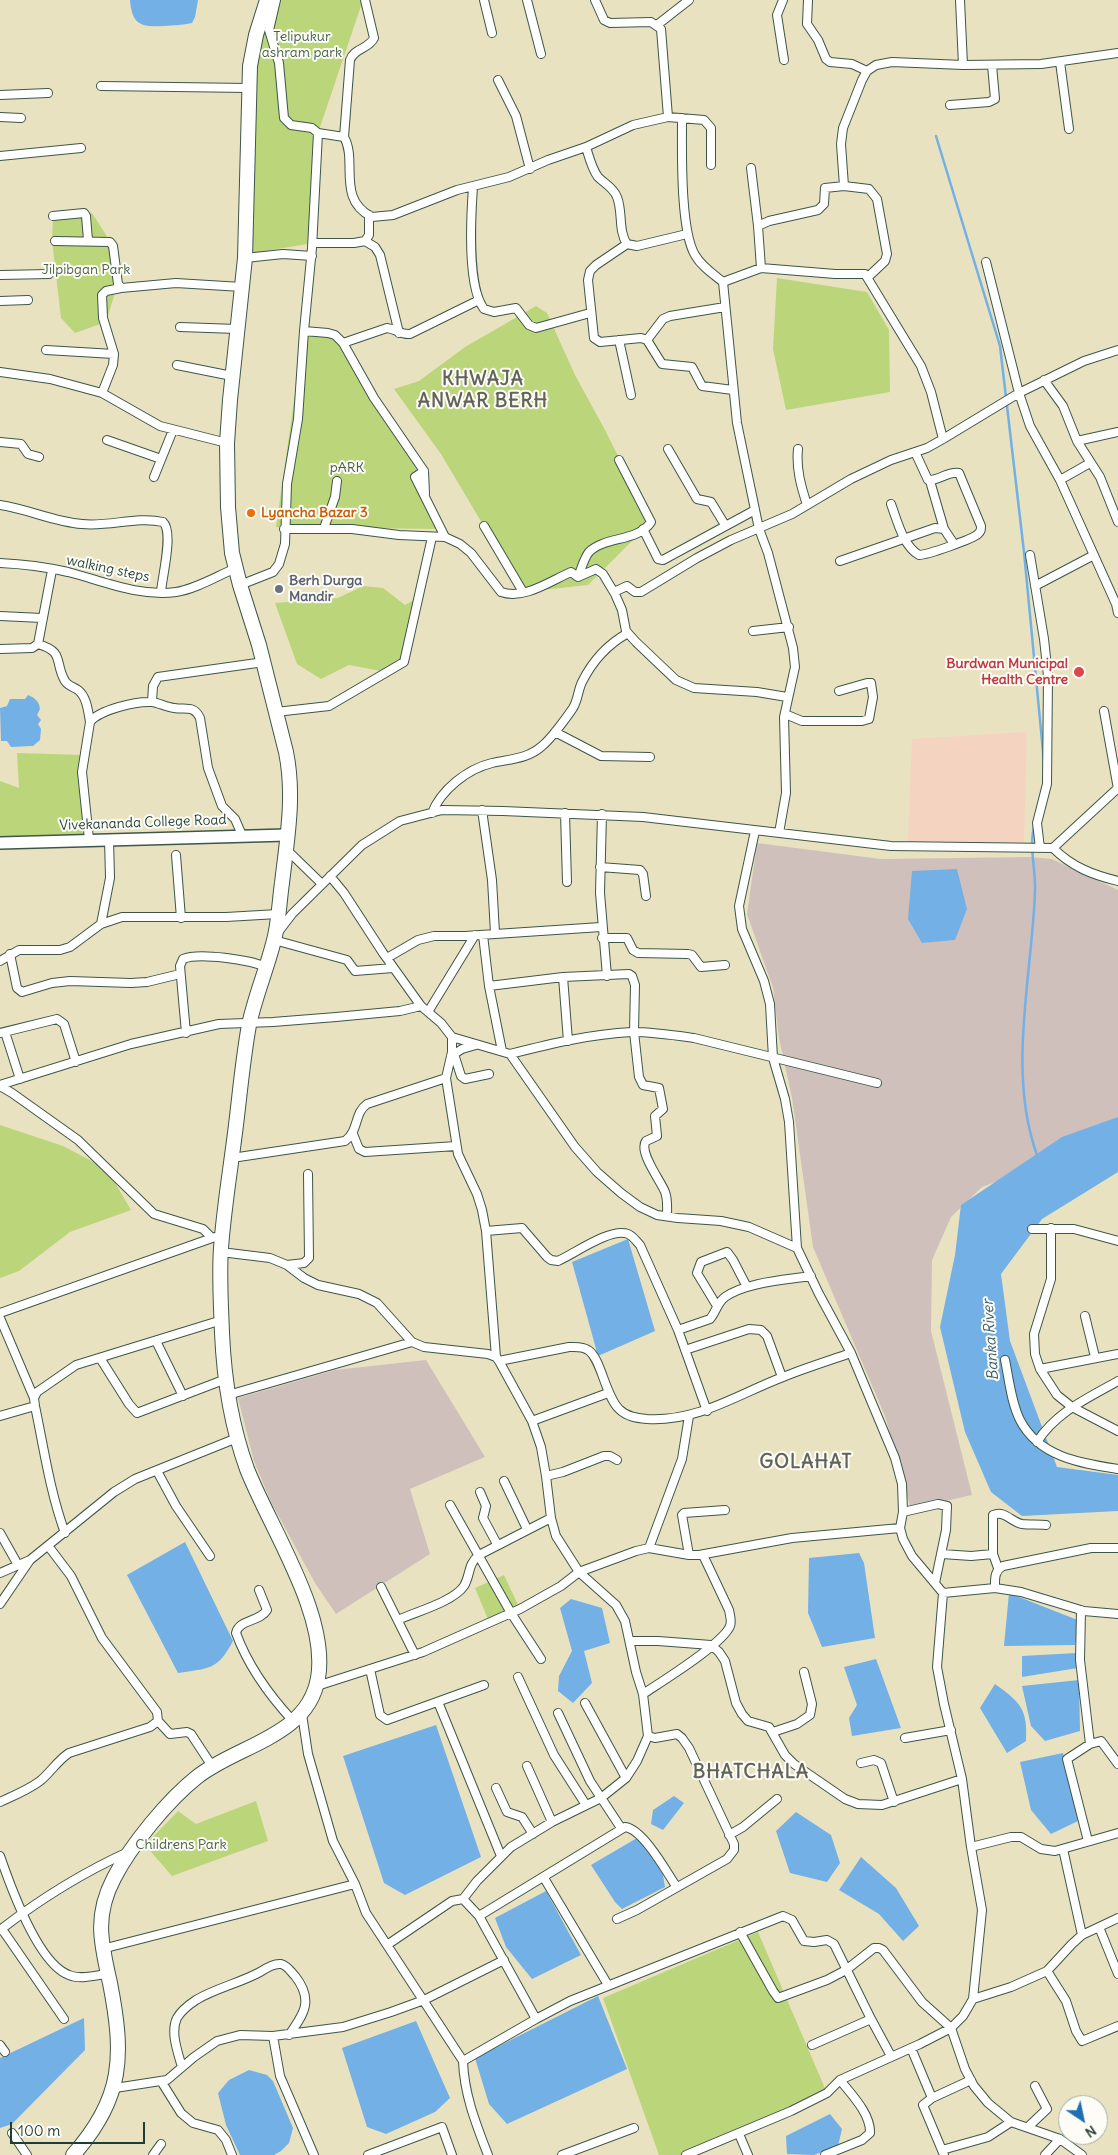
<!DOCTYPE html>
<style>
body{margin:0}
#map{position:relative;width:1118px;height:2155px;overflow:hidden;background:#e9e2c1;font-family:Delius,sans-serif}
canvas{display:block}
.north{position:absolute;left:1058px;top:2095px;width:50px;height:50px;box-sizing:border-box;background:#fdfcf7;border:1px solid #a4b0a9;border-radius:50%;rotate:146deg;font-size:14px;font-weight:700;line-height:20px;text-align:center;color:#1f3d34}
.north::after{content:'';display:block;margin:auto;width:18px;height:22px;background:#1f6fb2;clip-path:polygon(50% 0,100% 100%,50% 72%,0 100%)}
.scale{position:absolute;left:10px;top:2122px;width:135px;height:22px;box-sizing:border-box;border:2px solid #1f3d34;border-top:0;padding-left:6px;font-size:15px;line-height:18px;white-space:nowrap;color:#1f3d34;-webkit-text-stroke:4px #fdfcf7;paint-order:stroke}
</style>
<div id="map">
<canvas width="1118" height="2155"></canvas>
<div class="north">N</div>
<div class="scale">100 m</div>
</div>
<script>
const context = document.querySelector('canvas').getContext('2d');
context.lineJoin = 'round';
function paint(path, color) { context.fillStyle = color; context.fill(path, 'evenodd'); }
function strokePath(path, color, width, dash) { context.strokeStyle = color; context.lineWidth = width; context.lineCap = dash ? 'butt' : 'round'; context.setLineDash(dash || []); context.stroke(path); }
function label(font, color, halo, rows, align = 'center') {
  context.font = font + ' Delius,sans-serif'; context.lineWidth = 4; context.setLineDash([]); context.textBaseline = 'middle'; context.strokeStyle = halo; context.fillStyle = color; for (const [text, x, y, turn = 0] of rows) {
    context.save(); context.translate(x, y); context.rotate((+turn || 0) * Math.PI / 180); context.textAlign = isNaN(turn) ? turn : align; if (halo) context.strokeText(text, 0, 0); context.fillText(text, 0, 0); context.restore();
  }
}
paint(new Path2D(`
 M1027 732 1024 843 908 841 912 739Z`), '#f4d3c0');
paint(new Path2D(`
 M757 843 881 859 1029 857 1052 859 1118 890V1137L982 1187 951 1217 932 1260 931 1331 972 1495 911 1509 885 1416 813 1247 792 1098 779 1038 773 988 747 914Z
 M426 1360 485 1457 410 1489 430 1554 336 1614 315 1583 271 1502 254 1461 238 1398 335 1370Z`), '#d0c0bc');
paint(new Path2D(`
 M270 0H363L318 133 313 243 248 254 252 64Z
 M92 213 113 246 118 283 106 322 75 333 61 318 52 240 53 216Z
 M777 278 867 292 889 330 890 392 786 410 773 349Z
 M536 306 547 313 575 375 605 430 651 522 588 585 523 592 441 454 394 389 419 381 465 347Z
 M304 331 335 335 414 458 436 529 276 527Z
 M363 586 383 588 405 605 414 600 412 629 401 659 381 671 349 665 321 679 297 664 275 603 338 598Z
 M17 753 83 755 87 837 0 842V781L19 788Z
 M0 1125 63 1146 107 1169 131 1210 70 1232 19 1271 0 1278Z
 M504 1575 520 1609 490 1624 475 1588Z
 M256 1801 268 1841 172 1876 145 1845 178 1811 196 1824Z
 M758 1932 827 2093 685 2155H659L603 1998Z`), '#bbd57a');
paint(new Path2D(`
 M130 0H198L195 17 192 23C183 25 174 25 164 26 142 27 132 26 130 0Z
 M28 695C35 698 39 701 40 709L37 715 41 720 38 724 41 729 40 740 33 746 11 747 7 741H1L0 708 7 706 10 699H25Z
 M957 869 967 909 955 940 922 943 908 919 912 871Z
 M1118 1117V1172L1042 1219 1001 1274 1010 1341 1057 1467 1118 1475V1511L1022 1516 991 1492 965 1432 940 1327 955 1255 961 1205 1062 1137Z
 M628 1239 655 1331 598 1356 572 1262Z
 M185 1542 233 1641C217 1671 209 1668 178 1673L127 1575Z
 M859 1553 864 1563 875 1638 822 1647 808 1613 809 1558Z
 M1009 1593 1080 1621 1075 1645 1004 1646Z
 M571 1599 602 1608 610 1643 584 1651 592 1683 573 1703 558 1691 559 1676 572 1651 560 1608Z
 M1077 1653 1078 1668 1022 1677V1656Z
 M876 1659 901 1728 852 1736 849 1718 857 1705 844 1667Z
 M1079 1680 1080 1731 1045 1741 1031 1726 1022 1686Z
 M995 1684C1020 1702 1028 1709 1026 1741L1007 1753 980 1708Z
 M436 1725 481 1857 405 1895 384 1883 343 1756Z
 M1063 1753 1078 1821 1051 1834 1031 1810 1020 1762Z
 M674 1796 684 1803 663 1830 651 1824 653 1810Z
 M796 1812 831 1835 840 1863 827 1882 790 1873 776 1831Z
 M637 1838 662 1869 665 1887 622 1909 615 1902 591 1865Z
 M861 1857 896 1888 919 1926 903 1941 879 1914 839 1890Z
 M546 1891 581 1955 532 1979 506 1947 495 1918Z
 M598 1996 627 2069 507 2124 489 2104 475 2058Z
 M84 2018 85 2050 12 2124 0 2128V2058Z
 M416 2021 450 2098 435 2112 386 2134 367 2127 342 2048Z
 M249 2070 267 2075 273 2081 293 2128 289 2143 281 2151 274 2155H240L226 2125 218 2093 229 2080Z
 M830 2114 842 2129 838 2146 814 2155 787 2154 786 2136Z`), '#73b0e5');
strokePath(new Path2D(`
 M936 136 1000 346 1024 552 1044 762
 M1035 823C1028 846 1036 868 1035 891 1032 978 1007 1071 1037 1155`), '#73b0e5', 2.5);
const street = new Path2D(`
 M276 0 269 30 279 63 284 118 291 125 312 128 318 133 344 137C358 161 336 199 372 217L393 215 457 190 509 177 548 160 586 147 633 125 668 117
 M484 0 492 33
 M527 0 541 54
 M595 0 604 20 610 23 651 22 661 29 668 117 704 120 711 128V165
 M783 0 777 15 784 60
 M808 0 807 24 818 40 826 59 830 62 852 64 867 71
 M960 0 963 65
 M657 25 689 0
 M1060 62 1069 129
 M498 80 516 116 530 169
 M101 86 248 88
 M0 95 48 93
 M950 105 989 102 995 99 992 65
 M0 117 21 118
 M682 118C682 150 680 230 695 255 701 266 713 274 723 282L737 423 759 529 768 553 793 648 795 667 784 717 786 793 779 833
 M344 137 350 60C354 48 369 49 374 38L365 0
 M586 147C589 157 592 169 598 177 605 184 613 187 617 197 623 212 618 231 627 244L637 246 687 234
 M0 156 81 148
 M751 168 758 226
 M844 186 841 144 843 128 862 80 867 71 876 65 892 62 963 65 1041 64 1118 53
 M473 187C471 215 467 287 484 309L494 312 516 308 529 325 536 328 590 313
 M53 216 84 213 86 216 88 240
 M55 241 110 242 113 246 118 284 121 288 176 283 242 287
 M365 241 375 247 380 255 399 333
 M313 243H354L365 241 369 235V215
 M627 244 596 265 590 271 588 280 594 338 600 342 641 338 647 340 662 364 692 367 702 386 733 390
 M245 258 283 254 312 256
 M986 262 1019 393 1030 426 1060 480 1116 604 1118 613
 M761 268 758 226 769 221 818 210 824 204 825 188 844 186 869 189 877 199 887 254 885 261 868 277
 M0 275 49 274
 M723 282 761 268 835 274H865L921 366 931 392 943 439
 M0 301 28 300
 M180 327 237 329
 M304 331 328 333 335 335 343 343 374 398 424 471 415 477 445 537
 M619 340 631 395
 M647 340 663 319 670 316 725 307
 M343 343 387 328C396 329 401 335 410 334L479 300
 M46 350 114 354
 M177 365 232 376
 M0 372 50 379 102 393 160 426 227 443
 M1044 380 1063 406 1077 441 1100 477 1118 522
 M102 393 113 365 114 354 103 318 102 295 106 291 121 288
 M107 440 161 459
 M1077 441 1118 432
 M0 442 21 444 28 454 39 457
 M668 449 697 499 711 502 725 525
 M798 449C796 469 801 486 807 505
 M424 471 425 494
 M154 477 173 430
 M1060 480 1090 463
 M930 481 944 529
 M891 504C897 520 903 546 919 555 927 555 973 539 978 534 981 531 981 530 981 526L959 473C948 471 938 481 928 480L915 452
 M0 505C28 509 54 522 82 524 109 527 137 516 163 522 174 532 162 577 161 592
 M484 526 523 592
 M324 528 335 497 337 481
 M284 529H352L399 535 445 537 460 544 471 553 501 592C524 600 550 581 571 572L578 577 596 569 603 574 615 594 622 610 626 631 636 642 676 680 694 688 757 692 787 697
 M643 529 658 559 663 560 755 510
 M1030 555 1044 639 1048 676 1047 784 1037 823 1040 848
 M840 561 935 528 944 529 954 544
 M0 563C23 564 46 567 68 572 103 581 139 597 176 592 196 589 217 576 236 568
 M578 577C581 570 584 558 589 552 605 536 638 542 651 522L619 460
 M240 585 273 572 279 564 285 544 287 484 298 419 304 331 312 248 318 133
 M1035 586 1094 555
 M614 592 627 586 635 592H641L697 558 731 540 792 514 851 479 891 460 927 448 943 439 1019 393 1084 361 1118 350
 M0 616 42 618
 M753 631 789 627
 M38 644C65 652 54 662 65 681 68 686 74 687 78 690 87 697 88 711 90 722
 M0 649 32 648 38 644 52 570
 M152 702 153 686 158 677 264 662
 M1104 711 1118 789
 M276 712 329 706 404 662 432 537
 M785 714 802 721H862L869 719 873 697 871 683H867L839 691
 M555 732 601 756 650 757
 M482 810 492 880 495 933
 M432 813C441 790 467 769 492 763 509 759 528 759 542 746 550 740 567 717 573 708 578 700 578 690 582 682 592 662 608 644 628 633
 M565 813 567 882
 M602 814 600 893 607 976
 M89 839 82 772 90 722C99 710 136 701 152 702 159 703 166 707 174 708 186 710 194 705 200 718L208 768 222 806 235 819 242 835
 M1053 848C1072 867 1093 875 1118 881
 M286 849 322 884
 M176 855 181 918
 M600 867 640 870 643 874 646 896
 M330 876 344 893 383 953 421 1006 441 1023 452 1037 510 1054 575 1147 597 1172 621 1193 640 1207 657 1215 678 1218 721 1221 749 1227 797 1248
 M101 924 110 878 109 839
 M279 931 292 914 362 845 400 821 442 810 503 811 643 817 891 846 1053 848 1118 788
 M483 935 489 986 502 1051
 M602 938H627L633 950 638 953 688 954 692 955 701 967 725 965
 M274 940 347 960 355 971 393 968
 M10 954 17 988 22 992 52 983 70 981 131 983 147 982 180 974
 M387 958 418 940 434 936H465L601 927
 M0 961 19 950H60L70 947 101 924 122 917H226L278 914
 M563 977 568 1041
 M489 986 563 977 629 974 632 976 635 985 634 1032 639 1077 643 1085 659 1088 663 1109 655 1116 657 1136 646 1141C638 1152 661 1181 665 1192 668 1199 667 1209 667 1216
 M428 1012 475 935
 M5 1032 20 1079
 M0 1033 57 1019 64 1024 76 1062
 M186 1033 180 966 183 959C199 952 250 960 266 967
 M454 1054 461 1076 465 1079 489 1074
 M510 1054C550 1044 590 1034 632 1032 653 1032 673 1035 694 1038L877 1083
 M451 1056 462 1049 476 1045
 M446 1078 458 1154 477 1194 482 1210 486 1231 496 1357
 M0 1085 131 1044 219 1024 273 1022 336 1017 400 1011 421 1006
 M0 1086 12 1093 78 1140 154 1214 203 1229 211 1237
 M353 1134 359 1149 365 1152 456 1146
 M232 1158 345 1141C359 1131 354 1113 367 1104L446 1078 452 1052V1037
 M1051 1228V1279L1034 1334 1035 1354 1040 1369 1057 1395 1072 1407 1118 1431
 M1032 1229H1074L1118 1241
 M486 1231 522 1228 547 1257 551 1260 558 1261C574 1254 611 1227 628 1234 633 1236 636 1241 640 1245L678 1330 707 1411
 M221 1252 270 1258 287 1265 304 1278 318 1285 359 1294 377 1303 412 1342
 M287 1265 304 1263 309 1258 308 1174
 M717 1306 697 1273 701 1262 727 1252 733 1260 747 1287
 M0 1313 215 1237
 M1085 1316 1095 1357
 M0 1318 34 1398
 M678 1330 710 1319C716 1312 717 1303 725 1297 746 1282 786 1280 811 1276
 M156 1341 183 1396
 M685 1350 749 1329 761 1330 767 1336 782 1377
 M100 1358 129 1404 137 1413 226 1379
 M1005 1360C1009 1379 1011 1402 1020 1420 1039 1457 1080 1463 1118 1469
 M499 1361 569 1347C575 1347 582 1346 588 1350 601 1358 605 1395 619 1409 627 1417 637 1418 647 1419 698 1422 738 1394 783 1377 805 1368 828 1361 851 1353
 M1040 1369 1118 1354
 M228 1395 412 1342 424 1347 488 1354 496 1357 499 1361 532 1421 541 1447 546 1476 551 1518 556 1536 579 1572 616 1605 625 1621 636 1672 643 1694 648 1736 655 1738 677 1734 682 1738 689 1748 734 1844V1850L727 1859 637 1910 617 1919
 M0 1416 35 1406
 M532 1421 608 1393
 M1037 1442C1056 1412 1088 1398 1118 1381
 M157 1471 176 1506 210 1556
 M546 1476 563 1472 604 1456H610L617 1460
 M504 1481 527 1529
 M480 1492 486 1506 483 1518 497 1544
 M450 1505 511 1613 541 1659
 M903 1512 938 1504 947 1506 946 1530 935 1583
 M0 1533 18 1565
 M65 1533C50 1492 44 1449 35 1406L34 1398 37 1392 76 1365 222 1320
 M649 1548 682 1459 689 1416
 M942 1554 971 1556 993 1554
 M689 1555 682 1515 684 1513 725 1510
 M998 1568 993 1554V1515C1005 1510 1011 1522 1022 1524 1030 1525 1038 1524 1046 1525
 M0 1573 30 1560 114 1492 135 1479 237 1438
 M381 1587 415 1655
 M995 1588C995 1579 994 1571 1003 1566L1091 1548H1118
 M259 1590 267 1610C260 1622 239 1619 236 1633 248 1666 269 1695 293 1721
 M943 1593 995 1588 1021 1592 1084 1611 1118 1614
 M0 1604 30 1560
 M1081 1610 1080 1660 1090 1744
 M398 1620C415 1612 453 1602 464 1586 471 1574 467 1565 479 1555L551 1518
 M630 1641H658L711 1645 719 1652 725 1661 736 1703 742 1714 748 1721 769 1727 785 1755 794 1764 845 1799 858 1804 882 1805 962 1779
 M370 1669 380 1715 387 1720 484 1685
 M518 1677 554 1755 586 1805
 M317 1686 423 1652 520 1609 561 1586 579 1572 636 1551 649 1548 689 1555H699L792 1538 900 1528
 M643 1694C661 1682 723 1644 730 1626 732 1621 730 1616 729 1610L703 1555
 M438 1702 501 1856
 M585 1703 626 1778
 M558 1713 590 1781 621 1828
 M302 1714 308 1754 333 1841 355 1884 366 1913 463 2061C464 2094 476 2124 488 2155
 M158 1721 170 1734 187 1732 191 1734 212 1766
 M773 1732 797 1724 810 1715 812 1704 804 1672
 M905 1738 951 1730
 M861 1763 874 1760 881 1763 894 1802
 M527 1766 552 1822
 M496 1788 507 1812 522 1817 533 1834
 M0 1802C13 1796 28 1790 40 1781 50 1773 57 1761 69 1753L150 1727 158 1721 157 1712 102 1638 71 1576 49 1547
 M729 1835 743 1827 777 1799
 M1088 1841 1067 1759 1090 1744 1101 1741 1118 1764
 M971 1847 1011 1837H1021L1041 1849 1055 1851 1118 1833
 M1063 1849 1082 1935
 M0 1856C10 1885 38 1964 69 1975 80 1980 96 1975 108 1974
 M544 1878 608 1985
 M463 1899 477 1881 511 1847 552 1822 601 1798 626 1778 637 1761 648 1736
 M1099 1927 1118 1974
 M2 1929 64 2019
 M0 1930C39 1900 82 1873 128 1852
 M740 1932 773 1991 778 1998 827 1980 846 1970 874 1948H879L883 1950 922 2002 951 2028 965 2069 974 2086 988 2103 1011 2122 1060 2139 1082 2155
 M387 1945 452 1901 463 1899 479 1916
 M102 1949 355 1884
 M1047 1971 1066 2001 1076 2031 1082 2041 1118 2026
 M973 1999 1011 1987 1047 1971 1072 1944 1082 1935 1118 1918
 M536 2019 479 1916 625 1827C643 1829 666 1871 676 1886
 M273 2036 280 2076 314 2155
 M0 2045 5 2052
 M812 2045 871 2019
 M911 2048 932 2098
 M463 2061 536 2019 570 2001 783 1916 792 1920 804 1941 814 1942 827 1940 834 1944 871 2019 891 2056
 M182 2067C178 2053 170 2032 177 2018 181 2011 190 2004 196 2000 216 1988 240 1983 260 1972 266 1968 274 1963 281 1964 288 1966 291 1972 295 1976 314 2000 304 2014 289 2035
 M161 2081 181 2113 193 2123 218 2130 226 2140 232 2155
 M115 2088 167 2080 194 2057 217 2041 240 2035 273 2036 343 2027 391 2012 424 2000 504 1960
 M1028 2127 1047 2109 1035 2086
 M12 2133 27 2155
 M739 2134 748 2155
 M942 2150 988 2137 1011 2122
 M153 2155 161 2144
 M368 2155 442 2127 452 2155
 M562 2155 634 2128
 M686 2155 791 2111 827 2093 840 2080 920 2044 951 2028 963 2016 973 1999 982 1910 971 1847 962 1779 944 1704 937 1667 943 1593 912 1556 903 1539 900 1528 903 1512 902 1484 895 1458 851 1353 819 1294 797 1248 789 1122 785 1099 773 1058 770 1004 764 981 742 929 739 906 755 831
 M825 2155 862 2140 870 2133C871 2114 851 2094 840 2080
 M944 2155 923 2105 932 2098 971 2080
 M1045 2155 1060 2139`);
const secondary = new Path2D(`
 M0 843 287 835`);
const highway = new Path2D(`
 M73 2155C124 2098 124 2055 110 1983 101 1943 94 1916 114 1878 131 1845 168 1800 197 1777 237 1745 308 1737 318 1678 329 1615 270 1528 247 1469 231 1425 224 1379 222 1333 221 1305 219 1276 221 1248 224 1207 231 1166 236 1125 240 1092 243 1058 249 1025 255 997 266 971 273 944 279 924 279 903 282 883 287 839 295 796 286 752L259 645 240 585 232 553 228 507 227 443 230 400 245 258 250 66 256 35 267 0`);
strokePath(street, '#3d5649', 10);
strokePath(secondary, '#3d5649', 14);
strokePath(highway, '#3d5649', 16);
strokePath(street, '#fff', 8);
strokePath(secondary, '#fff', 11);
strokePath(highway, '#fff', 14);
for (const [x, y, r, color] of [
 [251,513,5,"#e8710a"],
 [279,589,5,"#6b7280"],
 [1079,672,6,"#e0444e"]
]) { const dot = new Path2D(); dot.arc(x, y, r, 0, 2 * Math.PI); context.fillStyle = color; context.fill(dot); strokePath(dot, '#fdfcf7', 2); }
label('14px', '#466346', '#fdfcf7', [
 ["Telipukur",302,37],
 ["ashram park",302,53],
 ["Jilpibgan Park",86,270],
 ["pARK",347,468],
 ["Childrens Park",181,1845]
]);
label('bold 14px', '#c56008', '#fdfcf7', [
 ["Lyancha Bazar 3",261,513]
], 'left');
label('14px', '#1f3d34', '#fdfcf7', [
 ["walking steps",108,569,12],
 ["Vivekananda College Road",143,823,-2]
]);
label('bold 14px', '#5b616d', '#fdfcf7', [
 ["Berh Durga",289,581],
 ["Mandir",289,597]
], 'left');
label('bold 14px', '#be3a42', '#fdfcf7', [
 ["Burdwan Municipal",1068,664],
 ["Health Centre",1068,680]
], 'right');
label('italic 15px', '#386069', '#fdfcf7', [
 ["Banka River",991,1340,-94]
]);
context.letterSpacing = '1px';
label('bold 19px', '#626359', '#fdfcf7', [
 ["KHWAJA",483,380],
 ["ANWAR BERH",483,402],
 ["GOLAHAT",806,1463],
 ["BHATCHALA",751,1773]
]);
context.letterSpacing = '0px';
</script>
